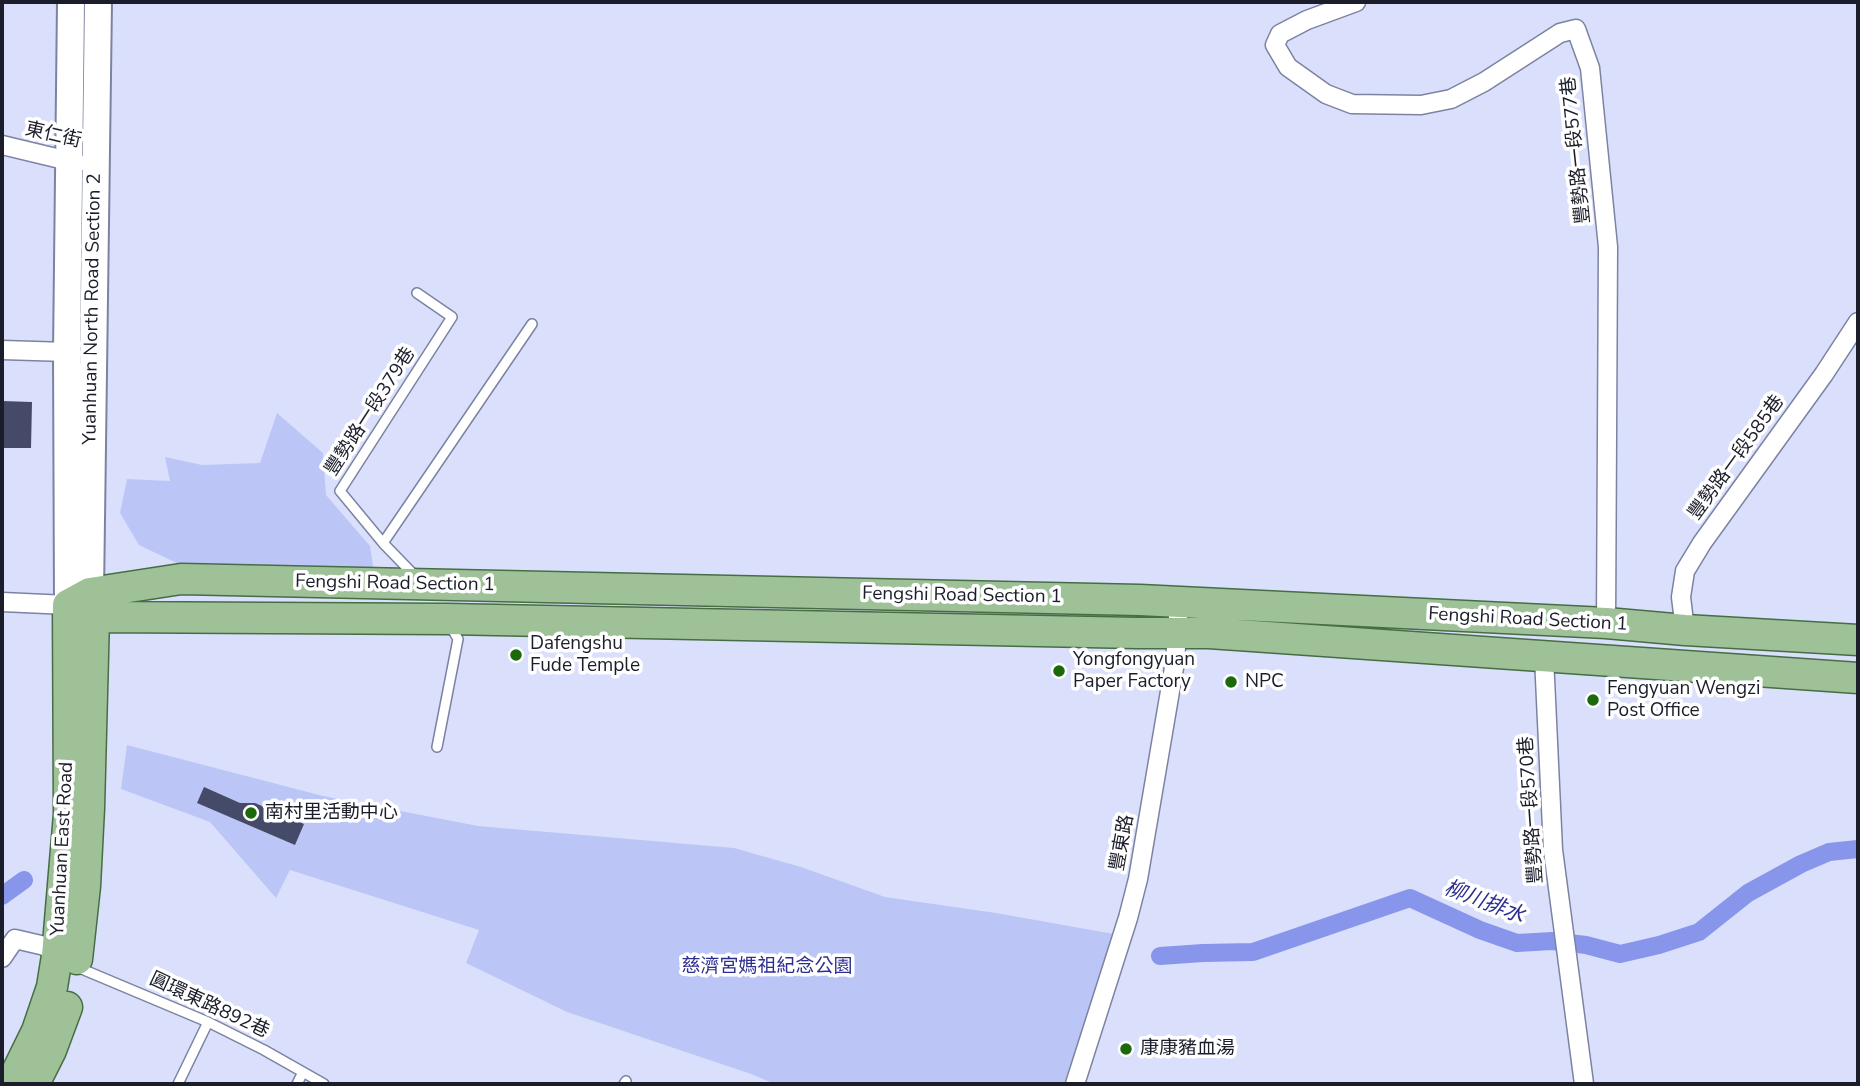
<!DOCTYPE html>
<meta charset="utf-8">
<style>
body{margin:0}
#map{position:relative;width:1860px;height:1086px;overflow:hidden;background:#dae0fc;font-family:"Nunito Sans",sans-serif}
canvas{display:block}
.frame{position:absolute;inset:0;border:4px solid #1b1e2a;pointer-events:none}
</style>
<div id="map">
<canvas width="1860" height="1086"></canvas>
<div class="frame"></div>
</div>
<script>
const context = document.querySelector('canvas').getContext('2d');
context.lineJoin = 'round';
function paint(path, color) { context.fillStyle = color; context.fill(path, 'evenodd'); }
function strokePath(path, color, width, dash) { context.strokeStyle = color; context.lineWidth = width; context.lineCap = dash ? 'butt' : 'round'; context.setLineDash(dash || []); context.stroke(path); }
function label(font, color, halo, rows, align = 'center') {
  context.font = font + ' "Nunito Sans","Noto Sans TC",sans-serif'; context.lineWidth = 7; context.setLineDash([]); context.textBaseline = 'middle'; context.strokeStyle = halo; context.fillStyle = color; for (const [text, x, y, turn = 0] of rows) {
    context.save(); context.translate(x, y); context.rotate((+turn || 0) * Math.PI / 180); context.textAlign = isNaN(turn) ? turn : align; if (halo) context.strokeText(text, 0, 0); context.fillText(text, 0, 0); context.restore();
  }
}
paint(new Path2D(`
 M277 413 323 453 326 495 370 546 374 573 185 567 139 545 120 513 127 479 170 481 165 457 202 465 260 463Z
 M127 745 323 796 478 826 734 848 801 867 885 897 996 913 1114 934 1064 1084H775L751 1074 567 1012 466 963 479 930 290 870 276 898 210 822 121 789Z`), '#bbc6f7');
strokePath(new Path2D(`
 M2 896 24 880
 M1160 956 1203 953 1253 952 1410 898 1480 930 1517 943 1552 941 1586 945 1620 954 1659 945 1699 932 1748 893 1801 864 1829 852 1858 849`), '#8796ea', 18);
paint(new Path2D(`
 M2 401 32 402 31 448H2Z
 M204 787 240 803H255L304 824 295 845 197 803Z`), '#444a67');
const lane = new Path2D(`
 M383 543 532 324
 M415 576 383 543 340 491 452 317 417 293
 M437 747 458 639 449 624
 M77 967 208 1022 264 1050 324 1084
 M178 1084 208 1022
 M297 1084 303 1072
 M624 1084 626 1081`);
const street = new Path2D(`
 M1356 2 1307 20 1280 34 1275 45 1288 67 1326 94 1352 104 1421 105 1451 99 1484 82 1560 33 1576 29 1590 68 1608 247 1606 623
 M2 145 77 163
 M2 350 67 352
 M2 602 68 605
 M1685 630 1681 597 1685 571 1702 543 1824 374 1858 322
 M1544 657 1553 850 1584 1084
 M2 958 15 939 45 946 57 956
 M1075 1084 1128 918 1138 879 1175 662 1179 602`);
const secondary = new Path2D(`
 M68 605 67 352 71 2
 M93 612 90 593 98 2`);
const primary = new Path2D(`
 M68 605 90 593 181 579 1140 600 1606 623 1685 630 1858 640
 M68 605 94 617 447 619 1137 633H1209L1858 678
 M77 959 85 886 89 808 94 617
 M11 1084 37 1031 52 987 57 956 69 814 68 605
 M34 1084 51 1050 67 1007`);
strokePath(lane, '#7c83a2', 12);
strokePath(street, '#7c83a2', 21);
strokePath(secondary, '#7c83a2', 30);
strokePath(primary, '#476d45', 33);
strokePath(lane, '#fff', 9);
strokePath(street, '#fff', 18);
strokePath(secondary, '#fff', 26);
strokePath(primary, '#9ec198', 30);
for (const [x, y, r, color] of [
 [516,655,7,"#1b690a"],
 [1059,671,7,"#1b690a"],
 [1231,682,7,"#1b690a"],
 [1593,700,7,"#1b690a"],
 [251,813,7,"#1b690a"],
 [1126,1049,7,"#1b690a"]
]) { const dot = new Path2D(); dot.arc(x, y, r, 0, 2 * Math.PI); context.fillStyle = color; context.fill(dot); strokePath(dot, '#fff', 2.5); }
label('19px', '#1b1e2a', '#fff', [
 ["東仁街",53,136,13],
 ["豐勢路一段577巷",1577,150,-96],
 ["Yuanhuan North Road Section 2",93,309,-89],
 ["豐勢路一段379巷",371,412,-57],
 ["豐勢路一段585巷",1737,458,-54],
 ["Fengshi Road Section 1",395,584,1],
 ["Fengshi Road Section 1",962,596,1],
 ["Fengshi Road Section 1",1528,620,3],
 ["豐勢路一段570巷",1532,810,-94],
 ["豐東路",1123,843,-80],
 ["Yuanhuan East Road",63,849,-87],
 ["圓環東路892巷",209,1006,25]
]);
label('19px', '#1b1e2a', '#fff', [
 ["Dafengshu",530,644],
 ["Fude Temple",530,666],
 ["Yongfongyuan",1073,660],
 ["Paper Factory",1073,682],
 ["NPC",1245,682],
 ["Fengyuan Wengzi",1607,689],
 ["Post Office",1607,711],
 ["南村里活動中心",265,813],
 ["康康豬血湯",1140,1049]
], 'left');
label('19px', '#2d2e8e', '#fff', [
 ["慈濟宮媽祖紀念公園",767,967]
]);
label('italic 21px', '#2d2e8e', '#fff', [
 ["柳川排水",1484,903,21]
]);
</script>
